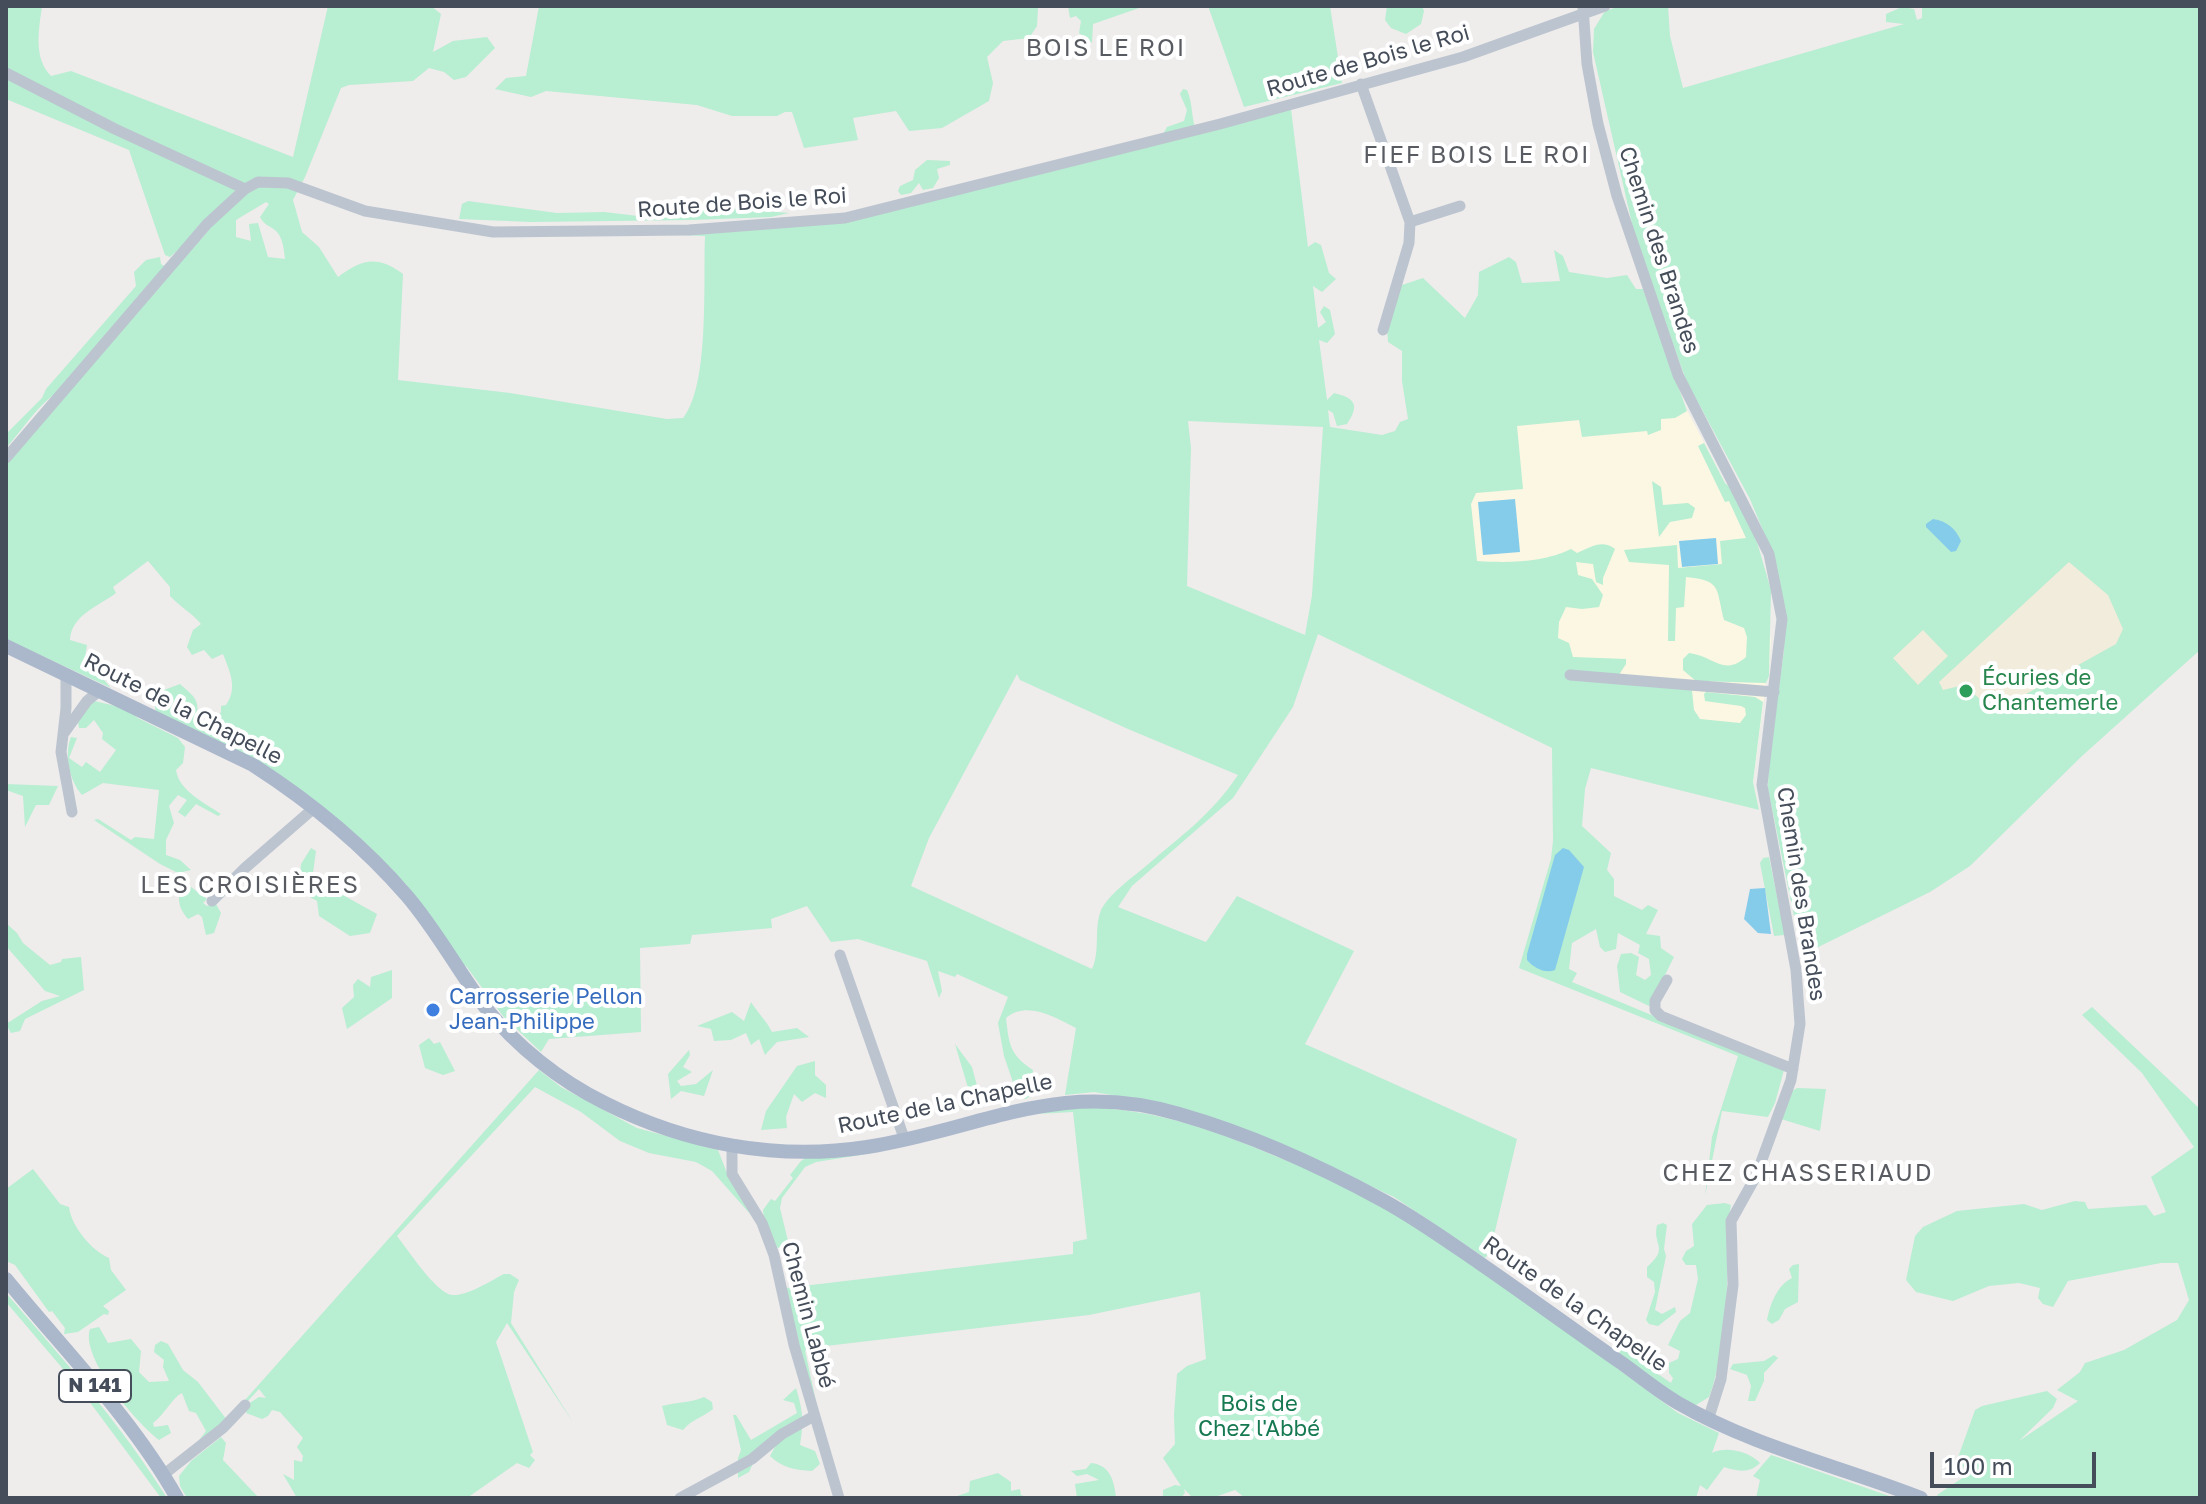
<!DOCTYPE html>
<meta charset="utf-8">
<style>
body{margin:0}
#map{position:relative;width:2206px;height:1504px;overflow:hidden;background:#efecec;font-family:"Golos Text",sans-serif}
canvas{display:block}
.frame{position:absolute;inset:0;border:8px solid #444d59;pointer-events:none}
.scale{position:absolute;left:1930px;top:1452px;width:166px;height:36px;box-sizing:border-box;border:4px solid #444d59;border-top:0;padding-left:10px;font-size:24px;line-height:28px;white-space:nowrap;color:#444d59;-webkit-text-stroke:6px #fff;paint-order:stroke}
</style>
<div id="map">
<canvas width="2206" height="1504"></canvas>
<div class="frame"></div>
<div class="scale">100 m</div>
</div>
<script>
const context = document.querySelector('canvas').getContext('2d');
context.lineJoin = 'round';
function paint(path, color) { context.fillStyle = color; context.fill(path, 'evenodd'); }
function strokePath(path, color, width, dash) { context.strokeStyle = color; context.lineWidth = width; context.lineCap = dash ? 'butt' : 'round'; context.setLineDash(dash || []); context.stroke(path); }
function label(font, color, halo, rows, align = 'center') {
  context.font = font + ' "Golos Text",sans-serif'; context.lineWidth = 8; context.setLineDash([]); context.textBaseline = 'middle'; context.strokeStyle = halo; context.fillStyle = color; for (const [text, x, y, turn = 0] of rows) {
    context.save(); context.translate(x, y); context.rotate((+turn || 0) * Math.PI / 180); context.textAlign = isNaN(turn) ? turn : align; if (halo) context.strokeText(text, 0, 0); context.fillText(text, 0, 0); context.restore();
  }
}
paint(new Path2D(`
 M1685 406 1725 483 1733 490 1757 542 1771 640 1769 676 1766 683 1753 782 1759 810 1591 767 1307 628 1312 595 1382 435 1658 414Z`), '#fbf7e3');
paint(new Path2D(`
 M6 6H42C39 29 33 58 51 76L71 71 293 157 328 6H431L441 14 433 52 453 41 487 37 495 48 466 77 454 80 444 72 429 68 413 81 349 85 341 88 305 177 293 200 302 232 319 247 338 277C362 259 378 255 403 274L398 380 510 393 667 419 683 418C710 385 703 281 705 236L654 234 866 216 1162 136 1167 127 1184 121 1187 110 1180 94 1183 89 1187 90C1193 103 1191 117 1196 131L1291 109 1308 247 1315 242 1321 245 1329 273 1336 279 1322 292 1313 286 1318 328 1326 322 1320 312 1324 306 1330 310 1335 334 1327 343 1319 340 1327 400 1334 393C1355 398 1360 405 1347 424L1337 426 1333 413 1328 410 1330 427 1382 435 1395 431 1400 422 1408 419 1402 381V351L1388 342 1387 326 1399 286 1423 278 1465 318 1478 295 1479 272 1509 257 1516 262 1522 283 1560 281 1554 250 1563 256 1569 272 1607 278 1627 275 1636 289H1643L1687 411 1675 418 1661 419V430L1648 435 1647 431 1582 437 1579 420 1517 426 1523 489 1476 493 1471 504 1477 561C1507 563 1543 563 1571 549L1577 553C1591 547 1602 539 1615 549L1603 578V585L1596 582 1593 564 1576 562 1578 575 1592 579 1603 595 1599 607 1582 609 1566 607 1559 622 1558 638 1569 643 1573 657 1626 659V664L1615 681 1692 690 1694 710 1700 719 1740 723 1746 715 1745 708 1741 706 1705 701 1704 694 1706 692 1755 697 1763 702 1753 782 1759 810 1591 768 1585 789 1582 826 1611 853 1607 870 1614 879V896L1642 910 1648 905 1658 910 1646 934 1660 936 1661 948 1674 957 1664 977 1659 1004 1649 1006 1620 992 1617 966 1621 954 1631 953 1639 957 1636 975 1645 980 1651 975 1649 959 1638 953 1640 945 1618 933 1616 949 1605 952 1600 947 1596 929 1572 943 1569 969 1577 973 1572 982 1784 1070 1775 1103 1768 1117 1722 1111 1705 1196 1712 1137 1738 1056 1519 968 1551 859 1553 841 1552 748 1318 634 1293 707 1233 798 1132 886 1118 907 1206 942 1237 896 1354 951 1305 1044 1517 1139 1490 1252 1485 1258 1394 1197 1282 1145 1169 1105 1094 1092 1065 1095 1076 1028C1056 1018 1027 1000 1006 1018 1009 1045 1010 1055 1033 1070L1031 1095 1026 1099 1018 1097 1004 1056 998 1023 1008 997 957 974 955 977 938 971 942 991 939 998 927 961 858 939 831 942 807 906 771 919 772 928 692 935 690 944 640 948 641 1032 549 1039 541 1052 503 1016 466 966 460 964 407 890V885L397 877 278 773 156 714 155 706 164 690 180 684C197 699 200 700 196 723L210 727 221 712V706L226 705C238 688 230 672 223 654L212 659 204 650 192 655 187 647 193 630 201 624C191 612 180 607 170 596V587L148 561 113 587 116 593C99 606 71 615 70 640L87 645 85 658 111 688 6 639V460L70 385C39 400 28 424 6 448V434L42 398 46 389 136 286 134 272 146 260 160 257 161 264 173 271 209 230 207 224 170 257 165 255 129 150 6 99ZM266 202 269 204 260 217C265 226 269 225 276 231 283 238 284 250 285 259L268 257 258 223 249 224 251 241 236 237V220ZM1188 421 1323 427 1312 595 1305 635 1187 586 1191 448ZM1017 674 1020 680 1128 729 1238 775C1212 814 1181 836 1146 866 1132 878 1112 891 1102 908 1093 926 1101 950 1092 969L911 886 929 838Z
 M539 6H1024L1038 8 1037 26 1029 38 1003 41 987 57 993 83 989 101 942 128 909 131 896 111 853 118 858 140 804 148 792 112H785L777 116H732L697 105 546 91 531 97 495 89 506 78 526 76Z
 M1068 6H1145L1093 24 1092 43 1079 33 1081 21 1076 16 1070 18Z
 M1208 6H1330L1342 83 1244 107Z
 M1387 6H1422L1424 11 1421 24 1406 34 1391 28 1385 20Z
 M1621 6H1668L1670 36 1683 88 1904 24 1886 22V14L1902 7 1914 9 1917 20 1922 18V6H2200V650L2082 756 1970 866 1930 892 1802 955 1768 789 1769 756 1784 650 1774 557 1750 499 1686 380 1660 308 1633 228 1593 52 1594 29 1605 11Z
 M927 160 950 161V165L937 169 939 178 933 188 923 190 919 183 911 193 901 195 898 191 900 186 913 180 915 170Z
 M468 201 557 213 604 212 638 216 689 205 789 213 771 217 692 220 531 222 459 219 462 204Z
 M1704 443 1725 483 1733 490 1757 542 1771 590 1769 676 1766 683 1696 681 1683 670V659L1689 653C1714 656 1723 677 1746 657L1747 637 1744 628 1724 620C1716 589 1722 580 1686 577L1684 607 1676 608 1675 641H1668L1669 565 1629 562 1624 550 1677 545 1678 568 1722 564 1720 541 1746 538 1729 501 1725 502 1698 446Z
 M1652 481 1661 487 1663 505 1688 503 1695 508 1692 518 1670 522 1659 537Z
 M94 701 125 708 138 718 178 738 185 747 183 763 176 770C179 791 205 803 221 814L218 816 196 804 185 817 178 812 187 800 178 795 169 806 174 823 166 840V855L180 860 191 870 178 873 160 864 94 820 98 819 131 840 135 837 154 839 159 790 103 783 82 795C69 780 64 755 71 737L77 738 69 758 82 767 86 762 100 772 116 750 102 739 103 733 94 720 86 728H79L78 722 87 707Z
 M6 784 58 786 49 805H36L25 827 23 796 6 790Z
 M311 848 316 851 313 873 332 889 377 914 370 933 350 936 319 916 317 901 292 887 300 878 301 864Z
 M1769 857 1785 935 1774 936 1760 863 1763 858Z
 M183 881 207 899 203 903 207 906 216 904 221 913 214 933 206 935 202 917 198 914 188 919C177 906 177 897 183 881Z
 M6 923 17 933 23 943 50 965 61 962 62 959 81 957 84 990 25 1019 20 1031 11 1033 6 1024 42 1001 60 996 45 991 6 946Z
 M392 970V998L347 1029 342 1008 354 997 353 985 358 979 370 987 371 977Z
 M751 1002C758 1013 766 1020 772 1032L797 1028 809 1037 777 1042 765 1055 759 1039 751 1045 746 1033 731 1040 714 1041 711 1029 697 1026 732 1012 744 1021Z
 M2092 1007 2200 1109V1498H1939L1937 1495 1976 1469 1965 1468 1956 1463 1975 1410 1982 1406 2047 1391 2057 1399 2053 1408 2019 1441 2078 1401 2057 1390 2080 1372 2085 1363 2124 1350 2177 1320 2189 1300 2178 1263H2161L2068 1281 2053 1307 2043 1304 2038 1298 2040 1288 2019 1283 1989 1286 1953 1301 1916 1292 1906 1280 1915 1236 1923 1227 1957 1211 2024 1204 2042 1210 2075 1201 2085 1202 2088 1209 2146 1205 2154 1216 2166 1212 2151 1177 2194 1147 2142 1073 2082 1015Z
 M429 1038 434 1044 440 1042 455 1071 443 1075 425 1068 419 1045Z
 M955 1044 972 1067 979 1093 1004 1085 1008 1098 974 1108Z
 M689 1050 690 1055 683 1067 692 1072 677 1081 681 1086 696 1084 713 1070 704 1096 681 1091 671 1099 668 1074Z
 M815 1061V1075L826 1085V1098L815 1093 802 1102 794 1094 786 1117 787 1128 761 1130 766 1111 797 1066Z
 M539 1070 561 1087 637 1128 718 1150 727 1173 751 1215 712 1171 696 1162 649 1153 620 1141 581 1112 535 1087 397 1236C408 1250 436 1293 452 1295 468 1296 490 1281 504 1274H510L519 1280 514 1292 511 1323 574 1424 507 1323 496 1342 533 1452 530 1455 535 1460 529 1468 517 1463 467 1498H297L283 1474 294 1480V1460L302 1462 303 1456 297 1447 303 1438 280 1412 272 1410 268 1416 262 1419 246 1413 248 1404 259 1397 266 1398 259 1389 247 1402 245 1400Z
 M1797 1088 1826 1089 1820 1131 1781 1119 1792 1091Z
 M1069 1107C1140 1106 1203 1125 1268 1153 1305 1168 1344 1184 1379 1204 1484 1264 1580 1342 1678 1413L1719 1433 1712 1453C1725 1446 1749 1451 1760 1463 1749 1474 1737 1471 1724 1467L1707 1490 1700 1485 1696 1498H1245L1235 1490 1212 1498H1193L1184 1489 1185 1493 1181 1498H1163V1490L1175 1485 1181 1486 1163 1458 1175 1444 1174 1415 1177 1374 1187 1366 1206 1359 1200 1292 1089 1315 809 1348 805 1351 823 1433 804 1369 786 1288 1073 1254V1242L1087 1239 1073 1112 1036 1114Z
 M873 1153 816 1162 805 1167 782 1198 780 1208 788 1241 784 1247 776 1248 764 1220 763 1210 771 1199 775 1201 793 1178 790 1175 801 1161 807 1157Z
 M33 1169 60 1204 69 1207C71 1226 92 1251 109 1258L111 1270 126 1290 103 1306 109 1311 108 1315 104 1314 78 1332 64 1334 65 1328 52 1311 49 1312 15 1265 6 1261V1189Z
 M1725 1203 1731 1205C1725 1233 1728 1259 1727 1286 1726 1316 1720 1371 1709 1397L1696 1405 1682 1399 1619 1354 1621 1348 1671 1383 1673 1378 1669 1373V1363L1678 1359 1680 1351 1668 1345 1680 1321 1690 1313 1698 1279 1696 1265H1686L1682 1259 1686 1251 1694 1246 1692 1224 1707 1205Z
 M1663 1223 1667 1225 1664 1249 1666 1256 1655 1310 1662 1314 1675 1307 1676 1312 1658 1326 1649 1324 1646 1320 1655 1292 1654 1282 1647 1277V1267C1670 1247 1652 1246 1657 1225Z
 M1799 1264 1798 1302 1785 1309 1779 1320 1772 1324 1767 1320C1770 1305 1777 1285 1792 1278L1789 1269 1793 1265Z
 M6 1293C63 1359 121 1424 167 1498H161L80 1389 6 1302Z
 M99 1327 108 1343 131 1339 141 1351 139 1372 149 1382 169 1381 163 1367 164 1360 154 1352 155 1345 161 1341 168 1344 183 1370 198 1382 227 1420 194 1447 206 1431 196 1413 189 1411 182 1393C172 1398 165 1414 153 1423L154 1427 168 1425 171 1433 159 1440C137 1423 80 1358 90 1329Z
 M1774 1355 1778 1358 1764 1373V1381L1755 1401H1748L1751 1386 1747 1375 1730 1369 1733 1364 1764 1361Z
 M796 1388C803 1411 804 1422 800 1445L815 1451 820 1464 812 1471C796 1470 782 1468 770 1456L776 1445 760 1449 749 1472 738 1478V1458L741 1450 733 1415H736L751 1440 797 1413 794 1403 783 1400Z
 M704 1397 712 1402 713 1409C702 1418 692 1419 683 1430L667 1425 662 1406C677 1402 690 1403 704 1397Z
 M221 1437 226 1443 223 1460 259 1498H187L180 1486 179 1476 191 1461Z
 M1771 1455 1783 1459 1895 1498H1756L1760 1480 1753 1476Z
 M1091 1463C1110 1465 1114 1480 1116 1497L1077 1498 1075 1484 1099 1480 1087 1474 1077 1476 1071 1471 1086 1469Z
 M998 1473 1011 1482V1491L1020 1489 1021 1495 1030 1498H988L984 1496 951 1498 969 1492 970 1481Z`), '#b8eed2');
paint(new Path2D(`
 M2069 562 2108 595 2123 629 2116 644 2010 703 1983 702 1964 685 1943 690 1939 682Z
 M1923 630 1948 656 1918 685 1893 658Z`), '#f1ecdb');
paint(new Path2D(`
 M1515 499 1520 552 1483 555 1478 502Z
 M1933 519C1947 521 1956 529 1961 541L1956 551 1951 552 1926 527V524Z
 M1716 538 1718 564 1682 567 1679 541Z
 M1563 848 1569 850 1584 867 1555 970C1545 974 1534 968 1527 960V954L1555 855Z
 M1765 888 1771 934 1758 933 1744 919 1750 889Z`), '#85cceb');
strokePath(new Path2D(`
 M1583 7 1587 64 1598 124 1617 196 1678 375 1769 554 1782 619 1762 785 1796 970 1800 1024 1791 1080 1756 1176 1731 1221 1733 1285 1721 1379 1709 1417
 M6 73 115 129 245 189
 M1361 84 1410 222 1409 243 1383 330
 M1410 222 1460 206
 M6 458 207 224 245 189 258 182 288 183 365 211 493 232 689 230 845 218 1220 124 1463 57 1605 6
 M66 675V708L61 752 72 812
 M1570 675 1774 692
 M64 733 87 701 99 691
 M212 901 245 868 314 808
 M840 955 904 1138
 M1667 980 1655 1001V1010L1661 1016 1793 1069
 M732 1148V1174L762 1223 774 1255 794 1345 839 1498
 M163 1475 223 1428 245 1405
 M680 1498 752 1459 782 1434 814 1416`), '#bcc5cf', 11);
strokePath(new Path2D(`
 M6 646 253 765C309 801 364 846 407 896 437 931 458 971 485 1007 516 1046 560 1081 605 1103 686 1144 777 1161 867 1147 982 1129 1058 1078 1179 1114 1249 1134 1320 1166 1384 1201 1417 1219 1449 1242 1481 1264 1529 1297 1575 1331 1623 1364 1641 1377 1659 1392 1678 1403 1754 1447 1840 1466 1921 1498
 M6 1279C64 1350 132 1418 177 1498`), '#abb8cb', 14);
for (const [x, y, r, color] of [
 [1966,691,8,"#2e9e5b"],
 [433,1010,8,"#3f7fe0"]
]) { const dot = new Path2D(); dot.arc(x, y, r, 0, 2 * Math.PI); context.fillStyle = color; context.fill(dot); strokePath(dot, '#fff', 3); }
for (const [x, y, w] of [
 [95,1386,72]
]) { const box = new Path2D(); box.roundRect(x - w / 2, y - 16, w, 32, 6); context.fillStyle = '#fff'; context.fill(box); strokePath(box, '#444d59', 2); }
label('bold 20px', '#444d59', null, [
 ["N 141",95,1386]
]);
label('22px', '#444d59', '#fff', [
 ["Route de Bois le Roi",1368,61,-16],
 ["Route de Bois le Roi",742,203,-4],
 ["Chemin des Brandes",1659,250,72],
 ["Route de la Chapelle",183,709,27],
 ["Chemin des Brandes",1801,894,81],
 ["Route de la Chapelle",945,1104,-12],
 ["Route de la Chapelle",1575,1304,35],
 ["Chemin Labbé",808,1315,75]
]);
label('22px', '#27864d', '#fff', [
 ["Écuries de",1982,678],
 ["Chantemerle",1982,703]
], 'left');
label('22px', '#366cbe', '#fff', [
 ["Carrosserie Pellon",449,997],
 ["Jean-Philippe",449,1022]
], 'left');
label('22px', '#167951', '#fff', [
 ["Bois de",1259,1404],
 ["Chez l'Abbé",1259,1429]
]);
context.letterSpacing = '2px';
label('24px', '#585b61', '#fff', [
 ["BOIS LE ROI",1106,48],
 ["FIEF BOIS LE ROI",1477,155],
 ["LES CROISIÈRES",250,885],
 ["CHEZ CHASSERIAUD",1798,1173]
]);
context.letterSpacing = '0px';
</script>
